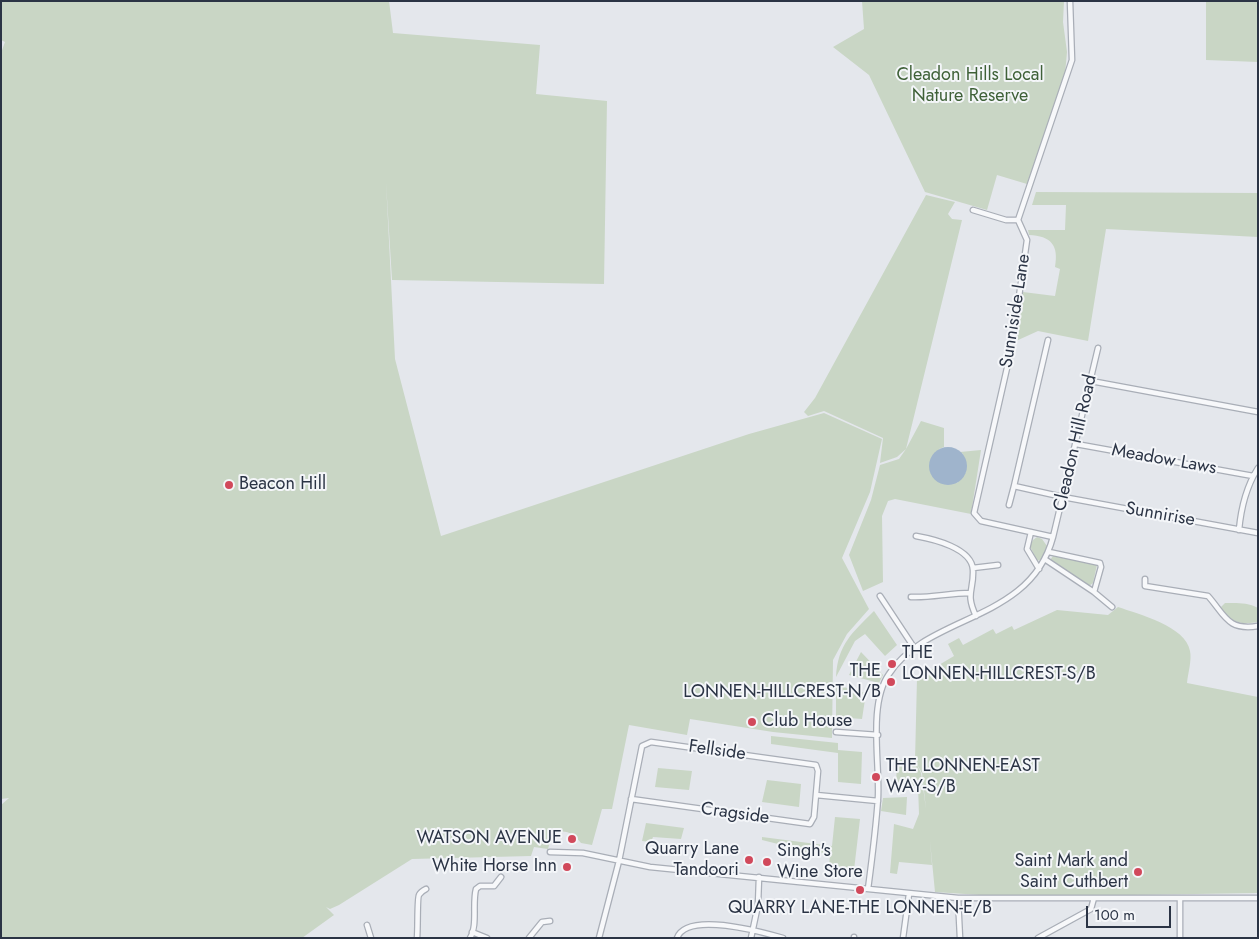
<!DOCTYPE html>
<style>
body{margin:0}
#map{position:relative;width:1259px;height:939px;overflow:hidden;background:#e4e7ec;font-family:Jost,sans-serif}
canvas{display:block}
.frame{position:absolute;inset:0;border:2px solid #2b3445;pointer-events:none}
.scale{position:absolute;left:1086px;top:906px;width:85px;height:22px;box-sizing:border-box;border:2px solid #2b3445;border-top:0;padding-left:6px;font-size:15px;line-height:18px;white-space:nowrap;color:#2b3445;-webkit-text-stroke:4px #f4f6f9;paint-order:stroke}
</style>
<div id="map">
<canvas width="1259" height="939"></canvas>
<div class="frame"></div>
<div class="scale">100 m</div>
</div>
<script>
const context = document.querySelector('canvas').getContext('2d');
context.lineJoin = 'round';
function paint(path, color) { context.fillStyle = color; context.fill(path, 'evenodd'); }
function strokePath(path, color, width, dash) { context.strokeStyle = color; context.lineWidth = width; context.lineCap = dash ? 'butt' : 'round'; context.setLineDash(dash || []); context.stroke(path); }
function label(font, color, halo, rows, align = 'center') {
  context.font = font + ' Jost,sans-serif'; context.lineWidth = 4; context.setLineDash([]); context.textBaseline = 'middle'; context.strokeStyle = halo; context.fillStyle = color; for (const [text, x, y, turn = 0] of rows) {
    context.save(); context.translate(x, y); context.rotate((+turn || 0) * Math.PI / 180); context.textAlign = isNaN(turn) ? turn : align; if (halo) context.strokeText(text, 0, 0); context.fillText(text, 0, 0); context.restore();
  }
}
paint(new Path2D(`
 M1 1H389L393 33 540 45 536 94 607 101 604 284 392 280 386 182 395 359 441 536 749 434 824 413 882 439 870 492 842 558 869 609 847 634 833 660 832 738 773 732 690 719 687 735 629 725 612 809H602L592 845 581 843C573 833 565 828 552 834L548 849 534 847 531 856 412 859 339 905 330 909 326 907 334 915 302 938H1V805L9 798 1 799V53L5 42 1 40Z
 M862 1H1064L1063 22 1067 52 1065 74 1027 184 997 175 987 210 925 192 869 75 833 47 864 29Z
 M1206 1H1258V62L1206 60Z
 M1036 192 1258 193V237L1106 229 1088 341 1038 331 1016 341 1023 292 1055 296 1060 269 1055 267C1059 245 1051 236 1029 235L1028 230H1065L1066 205H1032Z
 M926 195 955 202 948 214 952 219 962 220 906 449 921 421 944 428V447L939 449 957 483 966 472 963 454 960 452 981 450 971 514 895 499 888 501 882 516 883 582 863 591 849 555 871 500 880 465 899 459 906 449 897 457 880 463 883 438 824 411 808 416 804 412 815 398Z
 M1037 537 1042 539 1047 546 1042 559 1037 561 1030 546 1033 540Z
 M1053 556 1097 565 1093 583 1089 586 1085 584 1050 560Z
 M1225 603C1236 603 1247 602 1258 608V622C1241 625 1230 623 1221 607Z
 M1118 607C1138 614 1186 626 1190 651 1192 660 1188 673 1187 683L1258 697V893L1010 897 935 892 930 841 932 865 899 862 897 874 890 873 894 824 913 829 919 814 918 786H896L897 760 914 759 921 773 926 809 922 773 915 761 917 678 954 656 948 644 959 638 963 645 993 629 996 634 1012 626 1014 630 1057 610 1108 615Z
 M874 611 897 645 885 656 865 634 855 641 836 677C838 644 852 633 874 611Z
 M861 652 883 675 879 683 849 675Z
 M836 685 866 693 862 719 836 717Z
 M771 736 838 743V750L862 752 861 784 838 782V753L771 744Z
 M658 768 692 771 689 790 655 787Z
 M767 780 801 784 799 807 762 802Z
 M907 797 906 815 881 811 883 798Z
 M835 817 860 819 854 870 829 867 830 854 778 849V844L762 840V837L832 846Z
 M646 823 684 828 681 839 653 837 651 842 642 841Z`), '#c9d6c5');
paint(new Path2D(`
 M929 466a19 19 0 1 1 38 0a19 19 0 1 1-38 0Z`), '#9fb4cc');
const street = new Path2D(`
 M973 210 1006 220H1018
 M1048 340 1014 486 1063 497 1258 533
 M1091 381 1258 412
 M1076 444 1253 476
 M1009 505 1014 486
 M1239 530C1241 508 1246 487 1258 468
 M1031 532 1027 549 1039 569
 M916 536C933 539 972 548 973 570 974 591 965 593 976 616
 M1053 537 981 521 974 513 1012 346 1027 240 1018 220 1072 60 1070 1
 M1046 560 1094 592 1101 567 1100 563 1049 552
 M973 568 998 565
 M1145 579V586L1208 596C1225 615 1227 631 1258 626
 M1094 592 1112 607
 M880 596 915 649
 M911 597C931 598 949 593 970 593
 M836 732 878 735
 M816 795 878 801
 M550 852 583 853 650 867 958 898H1258
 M868 889C872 859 876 829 878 798 880 763 868 704 889 674 929 613 1030 623 1053 537L1098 348
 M958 898 960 938
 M1180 898V938
 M367 925 371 938
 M472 932 487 938
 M417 938C418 930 417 898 419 895 420 893 424 890 426 889
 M470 938C478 925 472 904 476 889L480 886H494L501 877
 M529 938 542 922 550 921
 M599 938 619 861 642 746 651 742 816 765 818 771 814 817 810 824 631 799
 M677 938C687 911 762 932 783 938
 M751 938 758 905 759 877
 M854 938V937
 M903 938 909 894
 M1038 938 1091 909 1094 898`);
strokePath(street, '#a9aeb7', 7);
strokePath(street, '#f7f8fa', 4.5);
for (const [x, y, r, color] of [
 [229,485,5,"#d1495b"],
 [892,664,5,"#d1495b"],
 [891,682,5,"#d1495b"],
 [752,722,5,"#d1495b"],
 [876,777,5,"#d1495b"],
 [572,839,5,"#d1495b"],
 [749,860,5,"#d1495b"],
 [767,862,5,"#d1495b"],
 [567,867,5,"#d1495b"],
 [1138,872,5,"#d1495b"],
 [860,890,5,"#d1495b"]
]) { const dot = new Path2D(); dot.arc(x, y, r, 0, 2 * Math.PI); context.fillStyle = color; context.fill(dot); strokePath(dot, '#f4f6f9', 2); }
label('18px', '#3f6138', '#f4f6f9', [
 ["Cleadon Hills Local",970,76],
 ["Nature Reserve",970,97]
]);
label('18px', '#2b3445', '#f4f6f9', [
 ["Sunniside Lane",1016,311,-81],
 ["Cleadon Hill Road",1076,443,-77],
 ["Meadow Laws",1164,460,10],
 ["Sunnirise",1160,515,10],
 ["Fellside",717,751,8],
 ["Cragside",735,814,8]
]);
label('18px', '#2b3445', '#f4f6f9', [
 ["Beacon Hill",239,485],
 ["THE",902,654],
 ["LONNEN-HILLCREST-S/B",902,675],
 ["THE",881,672,"right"],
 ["LONNEN-HILLCREST-N/B",881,693,"right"],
 ["Club House",762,722],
 ["THE LONNEN-EAST",886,767],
 ["WAY-S/B",886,788],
 ["WATSON AVENUE",562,839,"right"],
 ["Quarry Lane",739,850,"right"],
 ["Tandoori",739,871,"right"],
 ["Singh's",777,852],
 ["Wine Store",777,873],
 ["Saint Mark and",1128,862,"right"],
 ["Saint Cuthbert",1128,883,"right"],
 ["White Horse Inn",557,867,"right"],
 ["QUARRY LANE-THE LONNEN-E/B",860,909,"center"]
], 'left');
</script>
